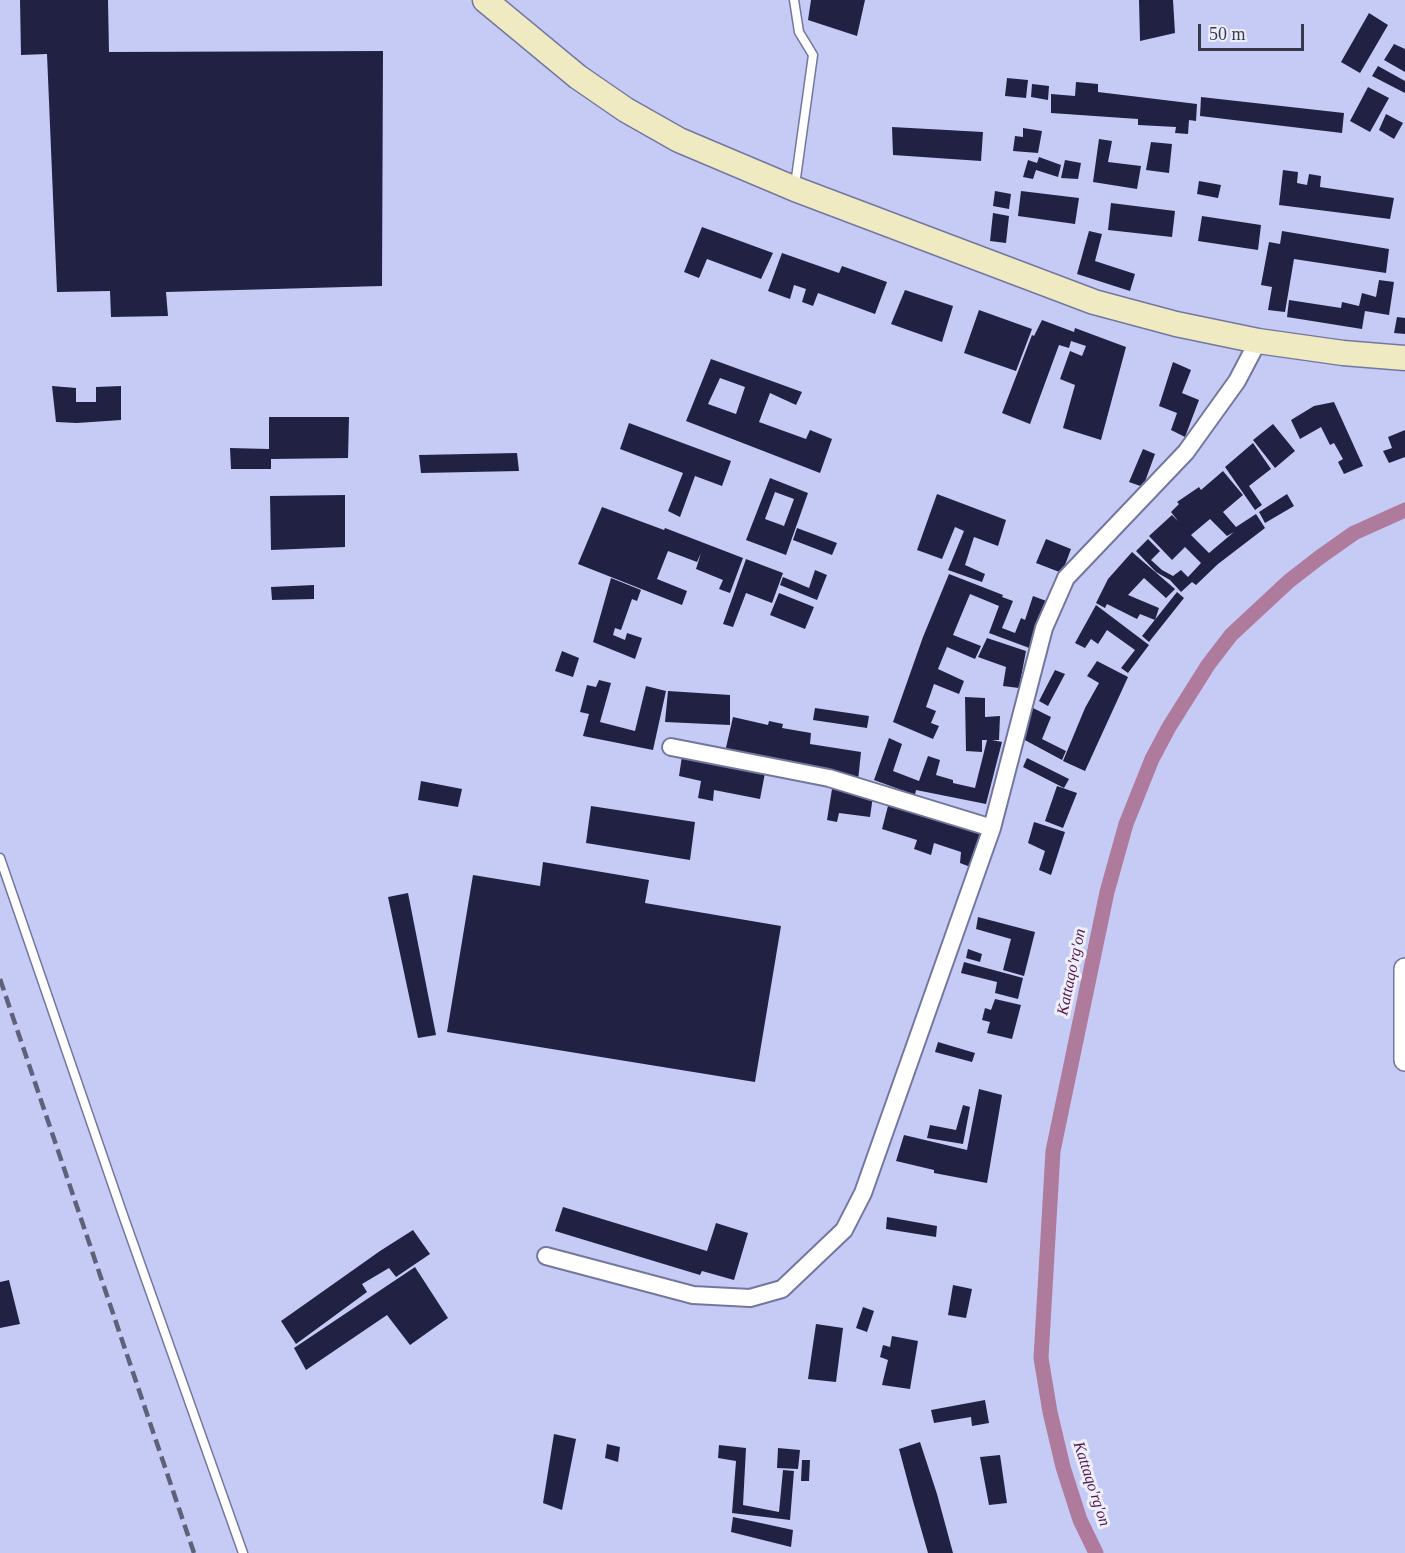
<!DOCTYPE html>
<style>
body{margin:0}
#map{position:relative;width:1405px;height:1553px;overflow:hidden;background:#c6cbf6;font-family:"Times New Roman",serif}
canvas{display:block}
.scale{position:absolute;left:1198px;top:24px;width:106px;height:27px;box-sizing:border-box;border:3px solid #37394a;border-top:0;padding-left:8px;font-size:18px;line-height:21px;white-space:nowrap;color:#37394a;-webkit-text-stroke:4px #edeffc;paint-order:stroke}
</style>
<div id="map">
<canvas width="1405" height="1553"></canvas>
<div class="scale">50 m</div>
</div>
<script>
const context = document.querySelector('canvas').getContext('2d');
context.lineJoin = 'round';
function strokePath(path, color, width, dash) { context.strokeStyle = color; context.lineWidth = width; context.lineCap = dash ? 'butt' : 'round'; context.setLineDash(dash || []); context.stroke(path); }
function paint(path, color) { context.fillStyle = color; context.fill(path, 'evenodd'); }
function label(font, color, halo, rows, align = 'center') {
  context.font = font + ' "Times New Roman",serif'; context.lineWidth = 6; context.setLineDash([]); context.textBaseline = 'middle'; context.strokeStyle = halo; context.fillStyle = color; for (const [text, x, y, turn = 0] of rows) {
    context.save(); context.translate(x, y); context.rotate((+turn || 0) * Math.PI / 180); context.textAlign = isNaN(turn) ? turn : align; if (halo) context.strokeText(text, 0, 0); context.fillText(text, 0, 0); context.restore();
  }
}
strokePath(new Path2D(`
 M1096 1553 1080 1520 1063 1467 1050 1412 1041 1358 1053 1151 1107 892 1126 824 1152 759 1169 727 1208 665 1231 635 1289 581 1320 557 1354 533 1405 510`), '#af7b9d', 15);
paint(new Path2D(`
 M20 0H108L109 52 383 51 382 286 166 292 168 316 111 317 110 291 57 292 47 54 21 55Z
 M811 0H865L857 36 808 20Z
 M1139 0H1173L1175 33 1140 41Z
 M1369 13 1388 25 1360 73 1341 62Z
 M1394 44 1405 49V72L1384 60Z
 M1378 66 1405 81V93L1372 76Z
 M1007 78 1028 80 1026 98 1005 96Z
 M1076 82 1098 84V92L1197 104 1196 121 1189 120 1188 134 1175 133 1176 127 1138 125V119L1051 113V94L1075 96Z
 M1032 84 1049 86 1048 100 1031 97Z
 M1368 87 1389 98 1370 132 1350 121Z
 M1201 97 1344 113 1342 133 1200 116Z
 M1386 114 1403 123 1394 139 1379 130Z
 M892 127 983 132 981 161 893 155Z
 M1023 128 1042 131 1038 153 1013 151 1015 136 1023 137Z
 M1099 139 1112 141 1108 162 1141 166 1137 189 1093 182Z
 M1151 142 1172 144 1169 173 1146 170Z
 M1039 157 1061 165 1058 177 1036 170 1033 179 1023 177 1028 160 1037 163Z
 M1065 160 1081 163 1078 179 1061 178Z
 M1283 170 1298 172 1297 183 1307 185 1309 174 1321 176 1320 187 1394 198 1390 219 1279 205Z
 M1199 181 1221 185 1218 198 1197 194Z
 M995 191 1011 194 1009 209 993 206Z
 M1021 191 1079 198 1075 224 1018 216Z
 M1111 203 1175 211 1172 237 1108 230Z
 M993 213 1009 216 1006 243 990 241Z
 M1202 216 1261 225 1258 250 1198 241Z
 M702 227 773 253 761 279 707 259 699 278 684 272Z
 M1089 231 1102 234 1095 261 1135 274 1130 291 1077 274Z
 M1282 231 1389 249 1386 273 1294 259 1285 312 1268 310 1272 287 1261 285 1269 242 1280 244Z
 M782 253 839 273 842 266 887 282 875 314 818 293 813 306 802 302 806 289 794 285 790 299 768 291Z
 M1379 280 1394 282 1389 315 1365 311 1362 329 1287 317 1289 300 1341 308 1342 302 1359 306 1362 293 1376 297Z
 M905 290 953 306 942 342 891 324Z
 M979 310 1032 329 1016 371 964 353Z
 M1397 317 1405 318V334L1394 333Z
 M1042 320 1074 332 1075 328 1126 347 1101 440 1063 428 1075 385 1060 379 1070 351 1082 356 1086 346 1071 341 1069 348 1059 345 1030 424 1002 413 1032 335 1034 336Z
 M711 359 802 392 796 405 770 393 759 422 806 439 810 430 832 439 820 473 686 421ZM720 378 745 387 736 414 708 404Z
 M1173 362 1191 370 1182 393 1199 400 1185 437 1171 430 1177 413 1159 406Z
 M52 386 76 388V402H96V387L121 386V420L77 423 56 422Z
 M1334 402 1363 466 1344 474 1338 462 1343 459 1334 443 1330 445 1321 427 1300 439 1291 420 1314 406Z
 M269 417H349L348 458 271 459V469H231L230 448 269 449Z
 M629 423 731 461 722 486 695 476 680 517 668 511 683 473 620 449Z
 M1273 424 1295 451 1275 468 1253 440Z
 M1405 430V457L1389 463 1383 451 1392 448 1388 437Z
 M1253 443 1271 469 1249 486 1262 505 1255 510 1225 467Z
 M1143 449 1155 454 1143 487 1129 482Z
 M517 453 519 471 421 473 419 455Z
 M1223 471 1243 495 1223 512 1236 527 1256 514 1265 528 1218 564 1196 585 1192 582 1181 592 1170 580 1156 572 1136 551 1148 539 1160 551 1151 560 1162 570 1173 576 1181 570 1188 577 1201 563 1185 547 1172 560 1149 536 1172 515 1178 521 1171 512 1179 504 1177 502 1199 487 1201 490ZM1210 519 1227 536 1234 532 1209 553 1191 535Z
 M770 478 808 493 786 555 746 540ZM775 492 794 499 784 526 765 519Z
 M937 494 1006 520 998 546 974 537 965 565 985 574 982 582 948 570 964 531 955 527 942 559 917 550Z
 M1287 494 1294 506 1265 523 1259 512Z
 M345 495V547L271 550 270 496Z
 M602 507 664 530 665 528 743 558 730 593 719 589 723 580 696 569 701 553 697 562 668 551 657 579 687 591 682 605 578 564Z
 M797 528 837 543 832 555 793 540Z
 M1046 539 1071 549 1062 573 1036 563Z
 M1132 552 1175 589 1166 598 1144 578 1128 595 1159 608 1155 620 1140 614 1137 619 1107 604 1105 608 1096 603 1108 579Z
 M746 559 783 573 772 603 746 593 733 627 723 624Z
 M815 570 827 575 817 600 780 585 783 577 809 588Z
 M949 574 1003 595 1002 597 1013 601 1002 628 1015 633 1021 618 1025 620 1033 596 1049 602 1032 649 989 633 999 606 970 594 953 635 981 646 975 659 947 647 938 669 964 681 959 694 934 684 926 707 936 711 931 723 939 726 933 739 893 722 923 637Z
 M611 578 641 590 637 601 632 599 621 630 615 628 613 635 625 640 627 633 642 638 635 659 593 642Z
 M314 585V599L272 600 271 587Z
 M1177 592 1184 598 1149 642 1142 636Z
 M779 593 814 607 805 629 770 615Z
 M1096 605 1149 645 1128 673 1121 668 1135 650 1107 630 1098 644 1091 639 1085 648 1075 643Z
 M987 638 1026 651 1019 688 1003 686 1006 667 978 657Z
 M562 651 579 658 573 677 555 671Z
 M1097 661 1128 677 1085 771 1063 761 1085 708 1099 683 1087 676Z
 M1055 670 1065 674 1048 706 1039 701Z
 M599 680 611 683 600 722 635 731 646 686 666 691 653 750 583 736 589 714 580 712 587 685 596 687Z
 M668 691 730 695V725L665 722Z
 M965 697 985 698V717L1000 716 999 740H992L1002 742 986 804 916 790 915 795 874 780 889 738 902 744 893 771 919 781 928 756 940 760 936 775 953 780V783L975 788 987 740H982V752L966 751Z
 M815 708 869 716 867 728 813 720Z
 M1033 708 1051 717 1042 739 1066 751 1062 760 1021 738Z
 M733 717 768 725 769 721 783 724 782 728 811 733 810 744 861 752 858 781 725 752Z
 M682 756 765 773 760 799 714 790 713 801 698 798 701 781 679 776Z
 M1027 758 1069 779 1064 788 1023 767Z
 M421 781 462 789 458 807 418 800Z
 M1057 786 1077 793 1063 828 1045 821Z
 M832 789 873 796 870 817 839 813 837 822 827 820Z
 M889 802 987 831 973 868 960 863 961 852 934 843 931 855 914 849 917 840 882 829Z
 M591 806 695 822 690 860 586 843Z
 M1034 822 1065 832 1051 875 1039 870 1045 851 1028 843Z
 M543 862 649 880 645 903 781 926 755 1082 447 1032 473 875 540 886Z
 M408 893 436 1035 418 1038 388 897Z
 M978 917 1035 932 1024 976 1003 970 1011 939 976 929Z
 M968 949 982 954 980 962 966 958Z
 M964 962 1023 978 1018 999 995 993 997 982 961 973Z
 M995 999 1021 1005 1012 1039 987 1033 990 1022 982 1020 985 1008 991 1010Z
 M938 1042 975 1053 972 1062 935 1052Z
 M979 1089 1002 1095 987 1183 934 1173V1170L896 1161 904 1135 967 1150Z
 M963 1105 970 1107 963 1144 927 1138 930 1125 956 1130Z
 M563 1207 707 1251 716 1223 748 1233 734 1280 702 1271 700 1275 555 1231Z
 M887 1217 937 1226 936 1237 886 1229Z
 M413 1230 430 1254 396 1277 389 1268 362 1284 367 1292 296 1344 281 1321 380 1251Z
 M415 1267 448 1318 410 1345 387 1315 306 1370 294 1348Z
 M9 1280 20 1324 0 1328V1282Z
 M953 1285 972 1289 966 1318 948 1315Z
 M863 1307 874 1311 867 1332 856 1328Z
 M816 1324 843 1328 836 1382 808 1379Z
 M892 1336 918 1341 910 1389 882 1385 888 1360 880 1357 883 1345 890 1347Z
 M985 1400 989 1423 972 1426 971 1417 934 1423 931 1410Z
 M554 1434 576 1439 562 1510 543 1503Z
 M920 1442 937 1494 953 1553H928L913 1501 899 1449Z
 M607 1444 620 1447 618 1462 605 1458Z
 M719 1445 746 1448 743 1505 779 1512 783 1470 794 1471 790 1520 732 1513 736 1461 718 1458Z
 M778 1448 800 1450 798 1469 777 1468Z
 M1000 1455 1007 1503 989 1505 980 1457Z
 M802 1460H810L809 1481H801Z
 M733 1517 793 1530 791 1547 731 1532Z`), '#212243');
const service = new Path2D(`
 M794 0 799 32 813 55 795 185
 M0 858 123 1215 243 1553`);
const minor = new Path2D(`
 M671 747 829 778 992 828
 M546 1256 693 1295 750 1298 782 1289 844 1230 863 1193 992 828 1044 628 1066 578 1186 452 1237 381 1258 341`);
const tertiary = new Path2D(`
 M1405 969V1060`);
const secondary = new Path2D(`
 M485 0 578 77 626 110 679 140 795 189 1094 302 1176 324 1258 341 1343 353 1405 358`);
strokePath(service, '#73779e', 11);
strokePath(minor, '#73779e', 20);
strokePath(tertiary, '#73779e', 24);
strokePath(secondary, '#73779e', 27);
strokePath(service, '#fff', 8);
strokePath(minor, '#fff', 16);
strokePath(tertiary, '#fff', 21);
strokePath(secondary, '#f0eac3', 24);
strokePath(new Path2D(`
 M0 979 194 1553`), '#5e6179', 4.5, [12, 6]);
label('italic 16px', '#571746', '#edeffc', [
 ["Kattaqo'rg'on",1072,972,-78],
 ["Kattaqo'rg'on",1091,1484,72]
]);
</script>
